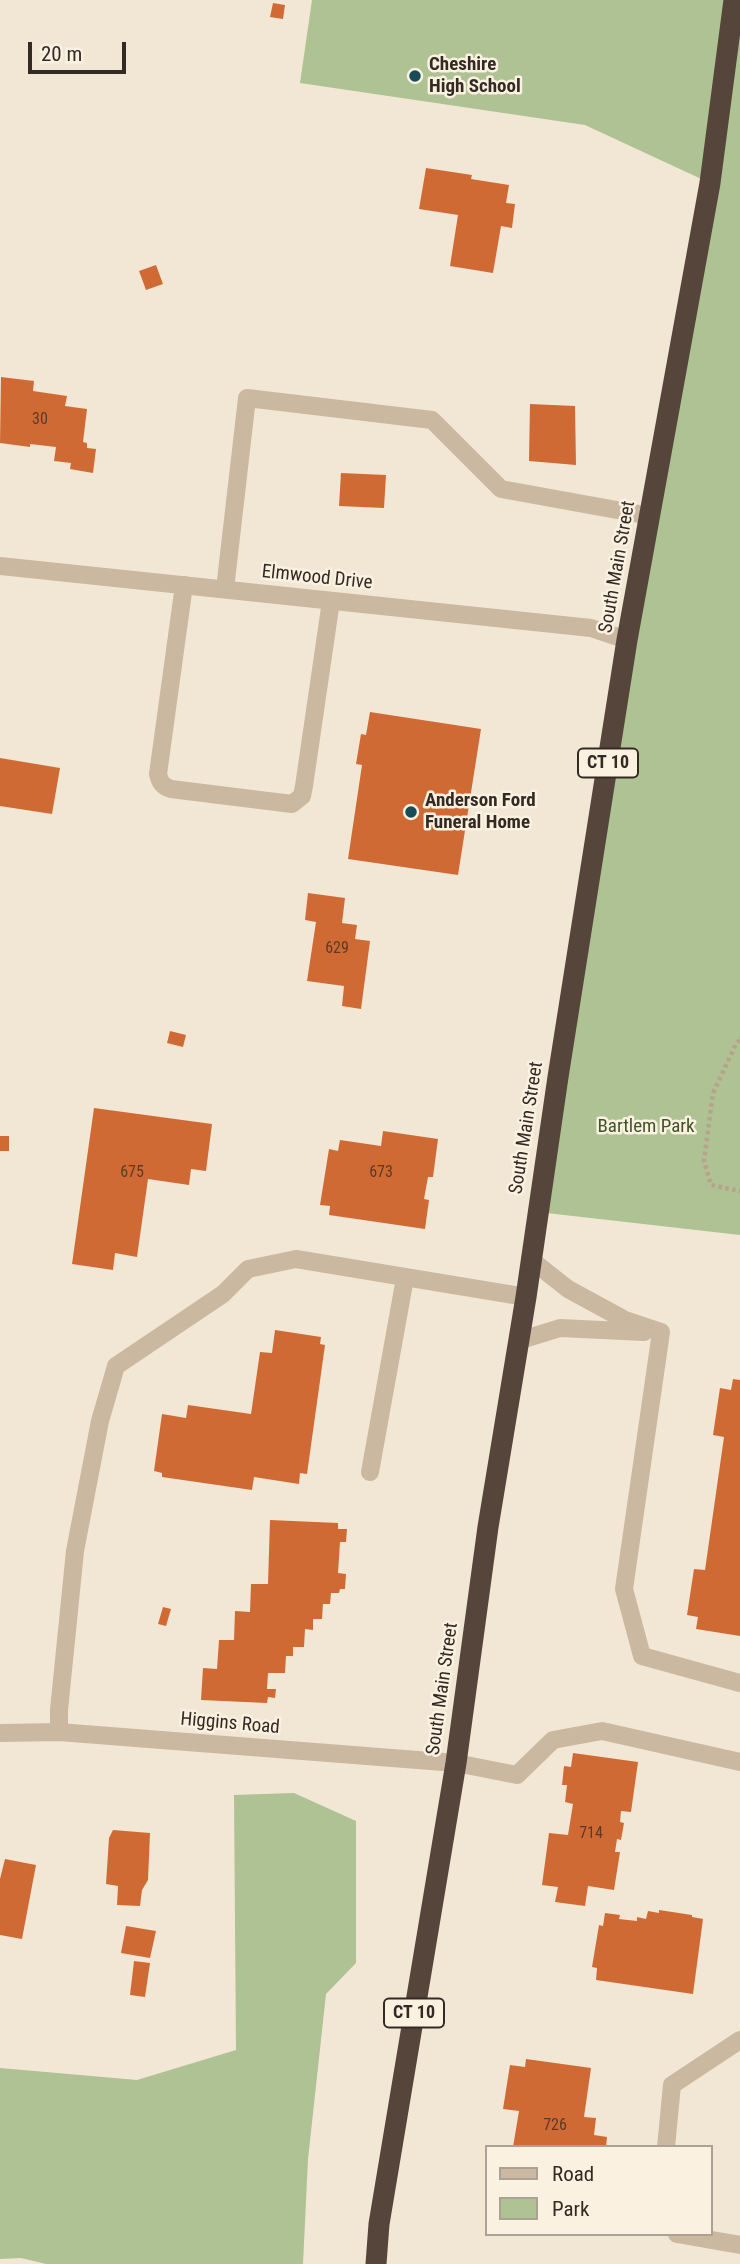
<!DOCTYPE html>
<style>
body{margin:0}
#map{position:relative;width:740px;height:2264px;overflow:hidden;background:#f2e7d4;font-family:"Roboto Condensed",sans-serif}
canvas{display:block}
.legend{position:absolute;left:485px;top:2145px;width:228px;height:91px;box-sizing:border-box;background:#faf1e0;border:2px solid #aba195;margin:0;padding:9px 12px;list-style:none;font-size:21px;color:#342a24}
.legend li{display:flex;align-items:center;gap:14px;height:35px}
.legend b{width:35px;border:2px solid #aba195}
.scale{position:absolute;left:28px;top:42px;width:98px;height:32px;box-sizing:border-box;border:4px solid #342a24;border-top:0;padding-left:9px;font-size:21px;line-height:24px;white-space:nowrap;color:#342a24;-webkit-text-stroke:5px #faf1e0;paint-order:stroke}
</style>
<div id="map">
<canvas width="740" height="2264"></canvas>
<ul class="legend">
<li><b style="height:9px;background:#cbb8a0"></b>Road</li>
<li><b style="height:19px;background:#aec294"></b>Park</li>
</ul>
<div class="scale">20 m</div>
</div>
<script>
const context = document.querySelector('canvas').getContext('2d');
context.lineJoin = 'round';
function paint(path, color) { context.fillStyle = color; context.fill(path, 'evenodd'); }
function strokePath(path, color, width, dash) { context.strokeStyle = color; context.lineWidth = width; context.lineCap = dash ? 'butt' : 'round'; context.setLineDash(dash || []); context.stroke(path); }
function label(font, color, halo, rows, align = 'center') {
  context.font = font + ' "Roboto Condensed",sans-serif'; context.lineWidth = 5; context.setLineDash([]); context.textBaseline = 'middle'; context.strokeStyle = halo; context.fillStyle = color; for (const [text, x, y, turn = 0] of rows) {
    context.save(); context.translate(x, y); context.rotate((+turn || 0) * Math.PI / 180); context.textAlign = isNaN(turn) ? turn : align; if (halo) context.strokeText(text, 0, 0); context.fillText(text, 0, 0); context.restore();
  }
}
paint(new Path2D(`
 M312 0H740V1235L538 1212 710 183 585 125 300 83Z
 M294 1793 356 1821V1963L326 1994 308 2159 303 2264H46L21 2258 0 2259V2068L137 2080 236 2050 234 1795Z`), '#aec294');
paint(new Path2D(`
 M273 3 285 5 283 19 270 17Z
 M426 168 472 175 471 179 509 185 506 203 515 204 512 228 501 226 493 273 450 266 458 215 419 209Z
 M156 265 163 284 146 290 139 271Z
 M1 377 34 381 33 391 67 396 65 406 87 409 83 442 87 443V448L96 449 93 473 70 469 71 463 54 461 56 447 30 444V447L0 443Z
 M530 404 575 406 576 465 529 461Z
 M341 473 386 475 384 508 339 506Z
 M370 712 481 729 458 875 348 859 362 765 356 764 361 734 366 735Z
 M0 758 60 768 52 814 0 806Z
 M308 893 345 898 342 923 357 925 355 939 370 941 361 1009 342 1006 344 986 307 981 316 922 305 920Z
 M170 1031 186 1035 183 1047 167 1043Z
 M94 1108 212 1124 206 1171 191 1169 189 1185 148 1179 137 1257 115 1253 113 1270 72 1264Z
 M383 1131 438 1139 433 1177H428L424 1199 429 1200 425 1229 329 1215 330 1206 320 1205 329 1149 338 1151 340 1140 381 1146Z
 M0 1136H9V1151H0Z
 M275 1330 321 1337 320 1344 325 1345 307 1474 300 1473 299 1484 254 1477 252 1490 162 1477V1473L154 1471 162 1414 186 1418 188 1405 251 1414 260 1352 272 1353Z
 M733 1379 740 1380V1636L696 1629 698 1617 687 1615 694 1569 705 1570 724 1437 713 1435 720 1388 731 1390Z
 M270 1520 338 1523V1529H347L346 1542H340L338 1573 346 1574 345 1589H340L339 1593H331L330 1604H323L322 1619H313V1630L305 1629 304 1647H293V1656H286L285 1673H268L267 1689H276L275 1698 268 1697 267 1703 201 1700 203 1668 217 1669 219 1640H234L235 1611 250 1612 251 1584H268Z
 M163 1607 171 1609 166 1626 158 1624Z
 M573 1753 638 1762 631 1812 621 1811 620 1822 624 1823 621 1840 617 1839 615 1852H620L614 1890 588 1886 585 1906 555 1902 558 1887 542 1885 549 1833 568 1835 573 1804 565 1802 567 1785H562L564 1766 571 1767Z
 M113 1830 150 1833 148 1880 142 1890 140 1906 117 1905 118 1886 106 1884 109 1838Z
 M5 1859 36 1865 22 1939 0 1935V1879Z
 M659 1910 692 1915V1917L703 1919 693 1994 596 1980 597 1968 592 1967 599 1925 603 1926 605 1913 620 1915 619 1919 637 1921V1917L646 1919 648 1911 659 1913Z
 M126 1926 156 1931 150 1958 121 1953Z
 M134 1961 150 1963 145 1997 130 1995Z
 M526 2059 591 2068 584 2117 596 2118 594 2135 607 2137 606 2147H513L519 2111 503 2109 510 2065 525 2067Z`), '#d06a34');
strokePath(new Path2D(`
 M740 1040 736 1044 713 1093 704 1161 711 1185 740 1191`), '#b7a28a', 4.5, [3.5, 3.5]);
strokePath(new Path2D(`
 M184 585 158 774C160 782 162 786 171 789L292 804 302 796 304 786 331 601
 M225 589 247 398 432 420 501 489 650 516
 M530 1259 568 1289 625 1320 661 1332
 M661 1332 624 1589 642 1656 740 1683
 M518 1341 560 1328 644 1332
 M370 1472 405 1278
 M59 1732V1710L75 1551 100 1421 116 1366 223 1294 248 1269 296 1259 526 1297
 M456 1763 517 1775 553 1740 602 1731 740 1762
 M666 2147 672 2085 740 2040
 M677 2234 740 2245`), '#cbb8a0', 18);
strokePath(new Path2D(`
 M0 566 591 628 627 640
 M0 1733 59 1732 456 1763`), '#cbb8a0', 18);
strokePath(new Path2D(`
 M376 2264 379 2224 456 1763 488 1527 526 1297 558 1077 627 640 710 183 734 0`), '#56453a', 21);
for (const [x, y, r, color] of [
 [415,76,7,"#174d58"],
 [411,812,7,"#174d58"]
]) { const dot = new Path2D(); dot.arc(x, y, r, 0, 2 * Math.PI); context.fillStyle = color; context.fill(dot); strokePath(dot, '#faf1e0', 2.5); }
label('16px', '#5b3a28', null, [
 ["30",40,420],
 ["629",337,949],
 ["675",132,1173],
 ["673",381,1173],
 ["714",591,1834],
 ["726",555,2126]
]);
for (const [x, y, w] of [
 [608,763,60],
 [414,2013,60]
]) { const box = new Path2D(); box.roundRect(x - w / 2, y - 14.5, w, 29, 5); context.fillStyle = '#faf1e0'; context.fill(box); strokePath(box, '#342a24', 2); }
label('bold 18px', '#342a24', null, [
 ["CT 10",608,763],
 ["CT 10",414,2013]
]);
label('bold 19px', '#342a24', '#faf1e0', [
 ["Cheshire",429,65],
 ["High School",429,87],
 ["Anderson Ford",425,801],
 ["Funeral Home",425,823]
], 'left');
label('19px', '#342a24', '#faf1e0', [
 ["South Main Street",618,567,-80],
 ["Elmwood Drive",317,578,6],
 ["South Main Street",527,1128,-81],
 ["South Main Street",443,1689,-82],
 ["Higgins Road",230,1724,5]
]);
label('19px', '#3e5426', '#faf1e0', [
 ["Bartlem Park",646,1127]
]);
</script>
